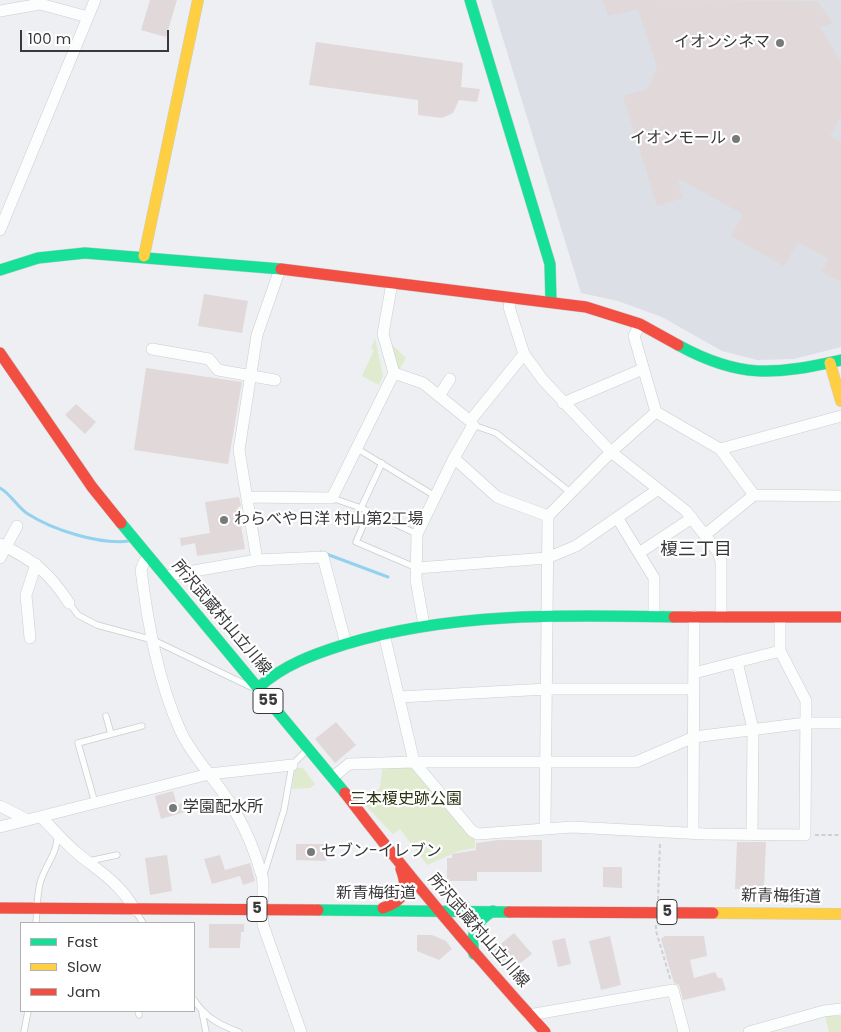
<!DOCTYPE html>
<meta charset="utf-8">
<style>
body{margin:0}
#map{position:relative;width:841px;height:1032px;overflow:hidden;background:#edeff2;font-family:Poppins,sans-serif}
canvas{display:block}
.legend{position:absolute;left:20px;top:922px;width:175px;height:90px;box-sizing:border-box;background:#fff;border:1px solid #b0b0b1;margin:0;padding:6px 9px;list-style:none;font-size:15px;color:#39393b}
.legend li{display:flex;align-items:center;gap:10px;height:25px}
.legend b{width:25px;border:1px solid #b0b0b1}
.scale{position:absolute;left:20px;top:30px;width:149px;height:22px;box-sizing:border-box;border:2px solid #39393b;border-top:0;padding-left:6px;font-size:15px;line-height:18px;white-space:nowrap;color:#39393b;-webkit-text-stroke:4px #fff;paint-order:stroke}
</style>
<div id="map">
<canvas width="841" height="1032"></canvas>
<ul class="legend">
<li><b style="height:6px;background:#16e098"></b>Fast</li>
<li><b style="height:6px;background:#ffcf43"></b>Slow</li>
<li><b style="height:6px;background:#f24e42"></b>Jam</li>
</ul>
<div class="scale">100 m</div>
</div>
<script>
const context = document.querySelector('canvas').getContext('2d');
context.lineJoin = 'round';
function paint(path, color) { context.fillStyle = color; context.fill(path, 'evenodd'); }
function strokePath(path, color, width, dash) { context.strokeStyle = color; context.lineWidth = width; context.lineCap = dash ? 'butt' : 'round'; context.setLineDash(dash || []); context.stroke(path); }
function label(font, color, halo, rows, align = 'center') {
  context.font = font + ' Poppins,"Noto Sans JP",sans-serif'; context.lineWidth = 4.5; context.setLineDash([]); context.textBaseline = 'middle'; context.strokeStyle = halo; context.fillStyle = color; for (const [text, x, y, turn = 0] of rows) {
    context.save(); context.translate(x, y); context.rotate((+turn || 0) * Math.PI / 180); context.textAlign = isNaN(turn) ? turn : align; if (halo) context.strokeText(text, 0, 0); context.fillText(text, 0, 0); context.restore();
  }
}
paint(new Path2D(`
 M491 0H841V347L794 359 757 360 722 351 662 317 618 301 581 293Z`), '#dcdfe6');
paint(new Path2D(`
 M375 338 383 376 379 385 362 376 374 350 371 349Z
 M389 342 406 358 398 371Z
 M412 765 475 838V848L459 851 427 865 400 829 393 834 362 802 380 788 382 769Z
 M295 768H303L315 784 310 788 292 789Z
 M825 1016H841V1032H829Z`), '#e0eace');
strokePath(new Path2D(`
 M0 488C11 494 18 508 28 514 53 530 100 545 129 541
 M321 552 388 577`), '#93d2ef', 3);
paint(new Path2D(`
 M150 0H177L166 37 141 30Z
 M603 0 817 1 833 23 820 27 841 62V116L830 136 841 142V282L822 272 829 259 798 242 784 266 731 236 743 214 677 178 683 198 657 206 623 96 648 89 657 67 638 9 608 16Z
 M316 42 463 63 461 87 480 89 477 102 459 100 453 113 442 118 418 115V100L309 85Z
 M204 294 248 301 242 333 198 326Z
 M146 368 242 382 228 464 134 450Z
 M76 404 96 422 85 434 65 415Z
 M239 497 241 506 238 507 245 549 197 556 195 543 181 546 180 538 210 533 205 502Z
 M336 722 356 745 335 763 315 739Z
 M173 791 177 805 186 802 188 811 161 819 155 796Z
 M499 840H542V872H477V881H447V858H452V854L476 850V843Z
 M737 842H766L764 889H735Z
 M296 844H326V861L296 860Z
 M167 855 172 891 150 895 145 858Z
 M220 855 225 870 250 863 255 881 243 885 240 876 212 884 204 859Z
 M603 867H622V888L603 887Z
 M209 924H244V932H241L240 948H209Z
 M514 933 532 954 509 972 491 952Z
 M417 935H432L446 941 452 949 439 960 417 951Z
 M610 936 621 985 601 990 589 941Z
 M665 936H704L707 956 690 960 694 978 715 972 718 978H722L726 990 683 1000 679 985 674 983 661 939Z
 M565 938 571 964 558 967 552 941Z`), '#e1d8d9');
const lane = new Path2D(`
 M473 425 496 433 571 493
 M356 448 435 496
 M332 498 361 508 417 534
 M361 508 382 463
 M369 512 356 542 417 568
 M69 603 78 615 97 625 153 640 251 687
 M106 716 111 734
 M95 803 78 743 142 726
 M89 861 117 855
 M264 874 284 810 292 765 308 749
 M136 912 143 923
 M36 923C37 910 37 896 40 883 45 865 58 853 57 835
 M194 1000C206 1018 220 1025 239 1032
 M138 1011 139 1015
 M202 1012 206 1032
 M24 1032 28 1011`);
const street = new Path2D(`
 M0 11 40 4 88 17
 M0 230 95 0
 M511 298 509 307 524 354 543 380 611 452 686 511 718 552 721 561V617
 M152 349 209 359 218 370 275 380
 M394 373 423 383 470 421
 M439 396 450 379
 M563 403 643 369
 M656 412 720 449 754 495 706 534
 M720 449 841 416
 M454 458 497 497 548 516
 M754 495 841 496
 M248 497 332 498 394 373 383 334 392 283
 M618 519 654 578V616
 M0 544C33 560 49 572 69 603
 M639 553 692 518
 M0 558 17 526
 M149 558 144 562 141 570C148 624 158 682 181 732 195 761 221 785 236 813 247 832 256 855 262 876 265 890 261 910 263 925L301 1032
 M257 560 239 450 257 335 280 269
 M417 568 547 558 576 546 657 490
 M165 576 257 560 323 557 346 644
 M424 625 416 580 417 534 454 458 473 425 470 421 524 354
 M384 634 414 762 472 831 478 834 572 827 705 834 805 835 806 701 780 651V618
 M30 638 26 595 36 564
 M737 662 753 729 752 834
 M694 673 780 651
 M400 697 547 689H694
 M333 777 349 764 414 762H636L694 737 806 723H841
 M0 806 28 820
 M41 817C53 829 64 842 77 853 101 873 119 882 135 910
 M0 827 209 774 292 765
 M545 828 548 516 611 452 656 412 634 336 640 324
 M693 833 694 616
 M529 1015 673 990 684 1032
 M749 1032 824 1011 841 1009`);
const fast = new Path2D(`
 M470 0 550 264 551 302
 M0 270 38 258 85 253 281 269
 M678 345C740 379 774 375 841 360
 M121 523 345 793
 M258 688C283 665 314 654 346 644 452 612 564 615 674 617
 M318 910 509 912
 M474 954C470 934 476 921 493 911`);
const slow = new Path2D(`
 M144 256 198 0
 M830 363 841 401
 M713 913 841 914`);
const jam = new Path2D(`
 M281 269 586 307 640 324 678 345
 M0 353 92 487 121 523
 M674 617H841
 M345 793C408 876 475 955 545 1032
 M0 908 318 910
 M383 908C404 901 409 890 401 869
 M509 912 713 913`);
strokePath(lane, '#cbcdcf', 7);
strokePath(street, '#cbcdcf', 12);
strokePath(fast, '#cbcdcf', 12);
strokePath(slow, '#cbcdcf', 12);
strokePath(jam, '#cbcdcf', 12);
strokePath(new Path2D(`
 M815 835H841
 M658 900 660 843
 M656 925V931L671 981`), '#d0d0d0', 2, [4, 2.5]);
strokePath(lane, '#fcfdfd', 5.5);
strokePath(street, '#fcfdfd', 11);
strokePath(fast, '#16e098', 11);
strokePath(slow, '#ffcf43', 11);
strokePath(jam, '#f24e42', 11);
for (const [x, y, r, color] of [
 [780,43,5,"#78797b"],
 [736,139,5,"#78797b"],
 [224,520,5,"#78797b"],
 [173,808,5,"#78797b"],
 [311,852,5,"#78797b"]
]) { const dot = new Path2D(); dot.arc(x, y, r, 0, 2 * Math.PI); context.fillStyle = color; context.fill(dot); strokePath(dot, '#fff', 2); }
for (const [x, y, w] of [
 [268,701,30],
 [257,909,20],
 [667,912,20]
]) { const box = new Path2D(); box.roundRect(x - w / 2, y - 12.5, w, 25, 4); context.fillStyle = '#fff'; context.fill(box); strokePath(box, '#39393b', 1); }
label('bold 15px', '#39393b', null, [
 ["55",268,701],
 ["5",257,909],
 ["5",667,912]
]);
label('16px', '#39393b', '#fff', [
 ["イオンシネマ",770,43,"right"],
 ["イオンモール",726,139,"right"],
 ["わらべや日洋 村山第2工場",234,520],
 ["学園配水所",183,808],
 ["セブン-イレブン",321,852]
], 'left');
label('16px', '#39393b', '#fff', [
 ["所沢武蔵村山立川線",221,618,50],
 ["新青梅街道",376,894],
 ["新青梅街道",781,897,1],
 ["所沢武蔵村山立川線",478,931,49]
]);
label('16px', '#2a3312', '#fff', [
 ["三本榎史跡公園",406,800]
]);
label('18px', '#39393b', '#fff', [
 ["榎三丁目",696,550]
]);
</script>
